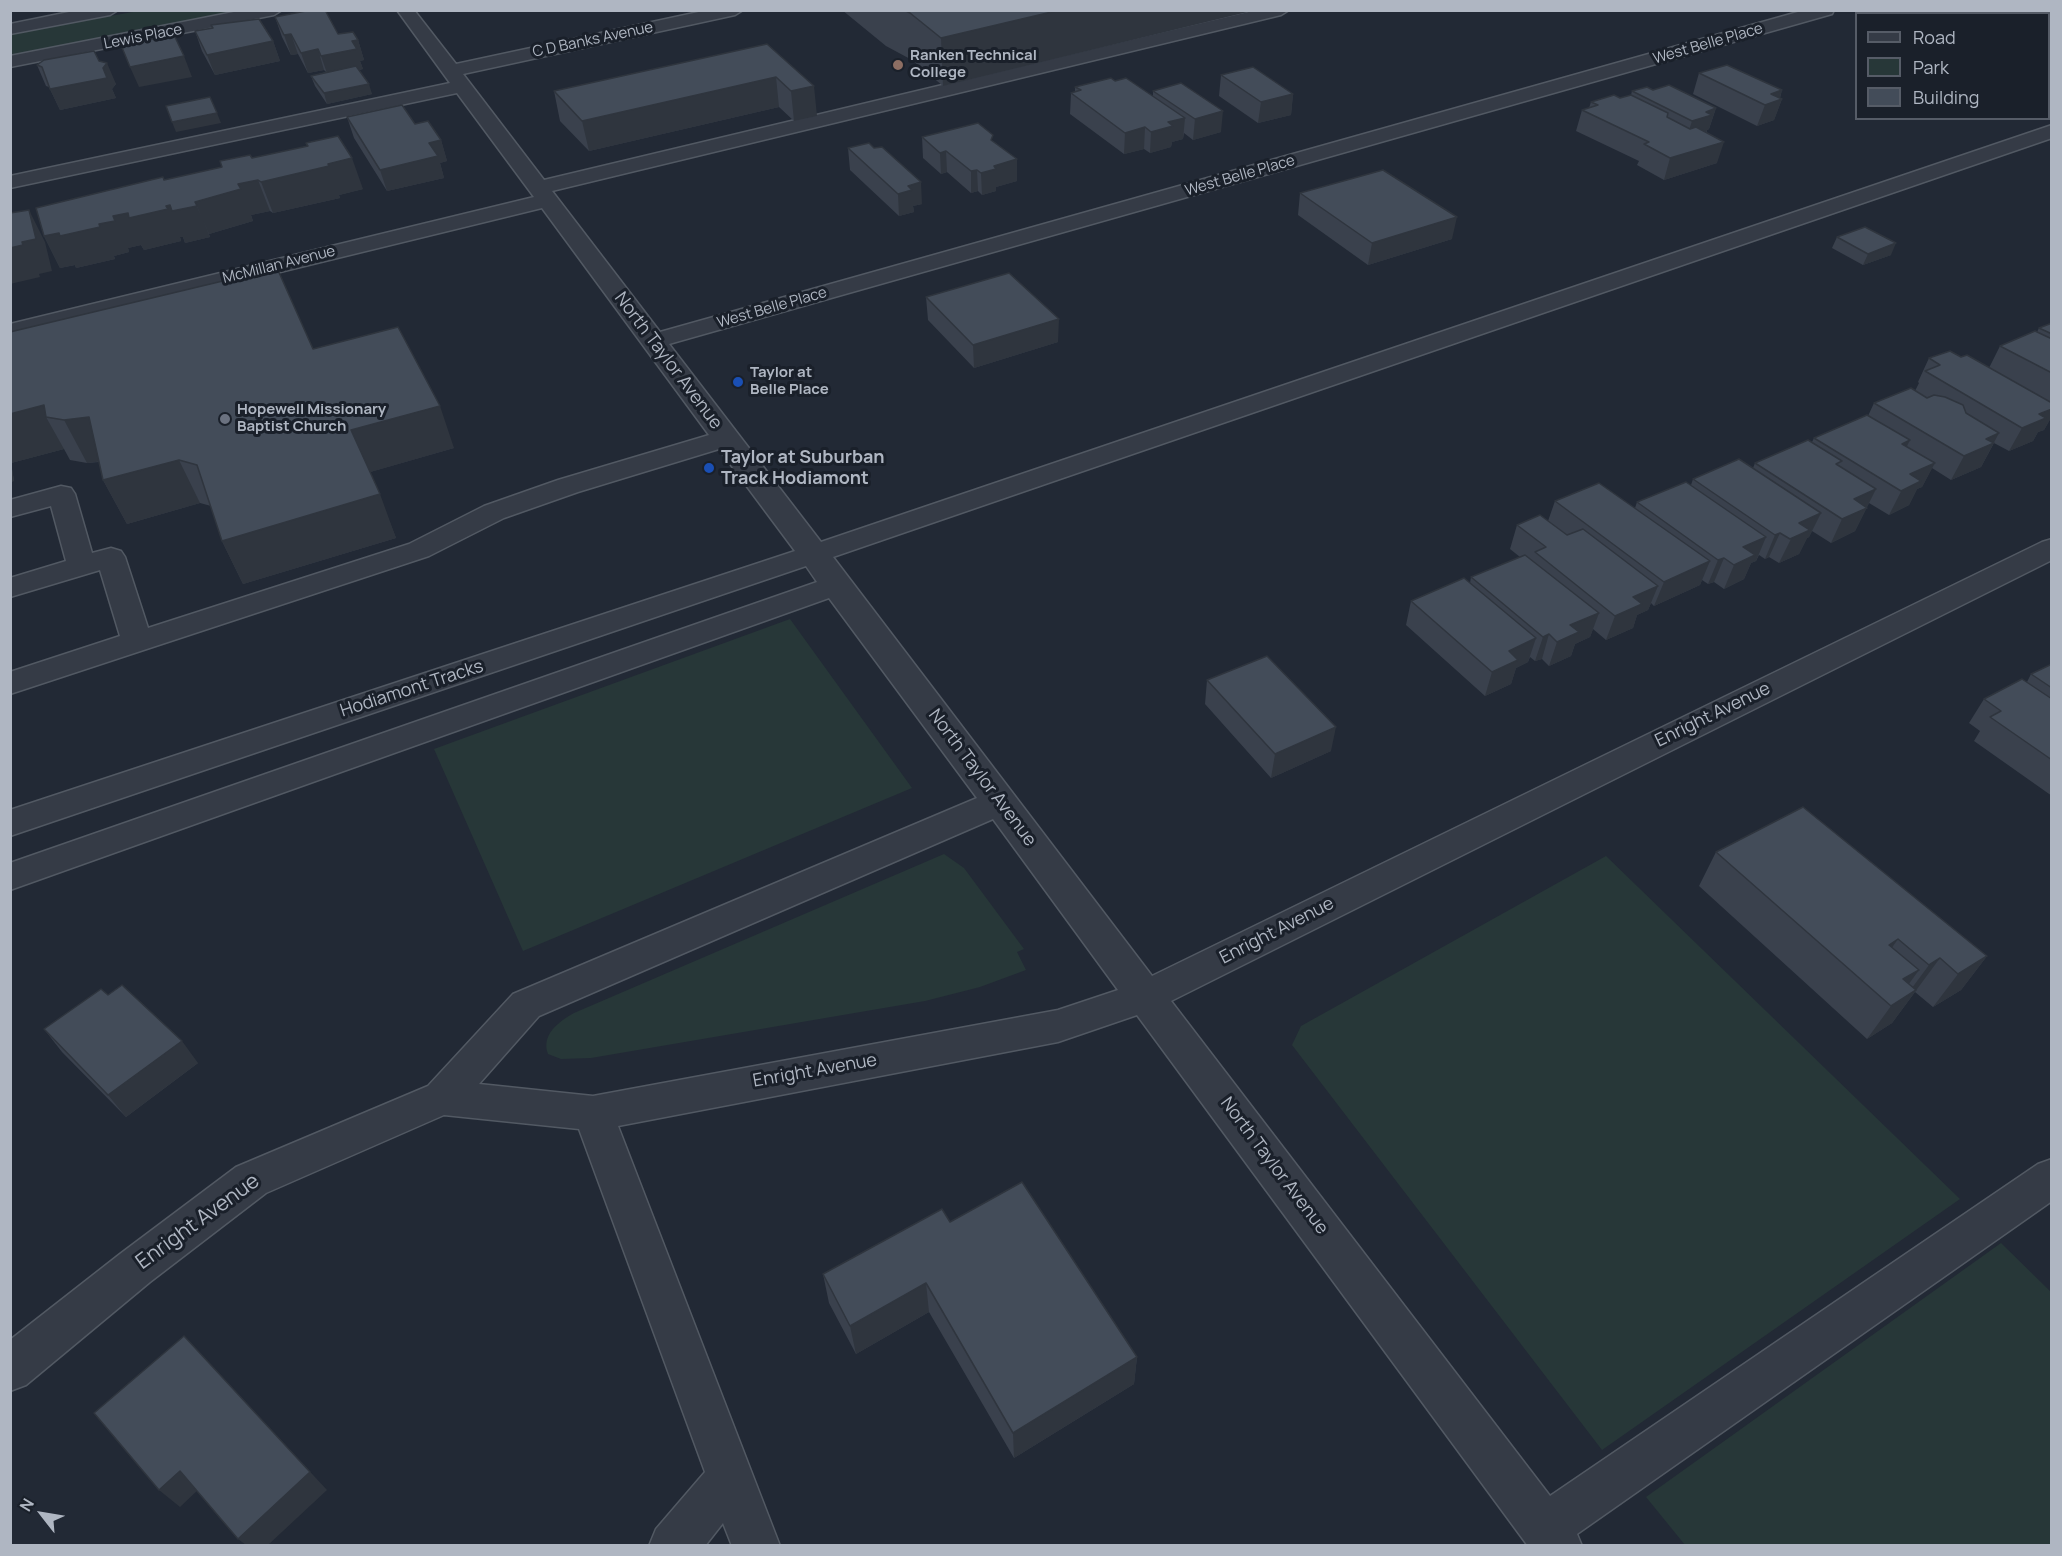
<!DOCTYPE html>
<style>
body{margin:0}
#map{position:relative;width:2062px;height:1556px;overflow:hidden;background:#222935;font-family:Manrope,sans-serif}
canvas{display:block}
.frame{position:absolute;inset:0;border:12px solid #afb6c2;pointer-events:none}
.legend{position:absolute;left:1855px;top:12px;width:195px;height:108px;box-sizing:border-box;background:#1a202a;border:2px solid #565c67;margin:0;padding:8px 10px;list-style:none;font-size:18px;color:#afb6c2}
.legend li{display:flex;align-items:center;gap:12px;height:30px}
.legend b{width:30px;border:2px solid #565c67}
.north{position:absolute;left:12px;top:1484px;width:60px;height:60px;-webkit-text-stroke:4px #1a202a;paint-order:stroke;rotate:301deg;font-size:16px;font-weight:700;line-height:24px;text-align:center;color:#afb6c2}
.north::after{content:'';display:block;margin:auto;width:21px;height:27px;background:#afb6c2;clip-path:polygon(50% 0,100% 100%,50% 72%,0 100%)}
</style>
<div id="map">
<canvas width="2062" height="1556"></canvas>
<div class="frame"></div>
<ul class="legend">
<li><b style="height:8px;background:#353b46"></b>Road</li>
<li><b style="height:16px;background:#273738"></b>Park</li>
<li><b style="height:16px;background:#434c59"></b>Building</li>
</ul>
<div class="north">N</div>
</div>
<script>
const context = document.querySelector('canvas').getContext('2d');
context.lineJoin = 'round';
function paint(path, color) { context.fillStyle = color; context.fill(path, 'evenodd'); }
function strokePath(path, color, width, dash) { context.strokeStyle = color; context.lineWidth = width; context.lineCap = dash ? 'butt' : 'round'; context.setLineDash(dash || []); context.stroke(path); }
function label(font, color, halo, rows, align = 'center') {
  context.font = font + ' Manrope,sans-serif'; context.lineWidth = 6; context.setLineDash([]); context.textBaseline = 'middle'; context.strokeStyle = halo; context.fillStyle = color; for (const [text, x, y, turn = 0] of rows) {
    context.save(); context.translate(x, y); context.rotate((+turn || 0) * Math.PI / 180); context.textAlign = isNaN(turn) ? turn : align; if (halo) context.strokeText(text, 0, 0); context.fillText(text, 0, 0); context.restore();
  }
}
paint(new Path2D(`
 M138 11H246L11 56V34Z
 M790 619 912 788 523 951 434 749Z
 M944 854 964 868 1024 949 1017 952 1026 970 980 987 925 1001 591 1058 561 1059 548 1054C541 1035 558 1022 574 1013Z
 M1606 856 1960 1199 1602 1450 1292 1045 1301 1026Z
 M2001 1243 2051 1292V1545H1685L1646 1497Z`), '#273738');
const minor = new Path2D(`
 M79 10H118L110 15 10 34V24Z
 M244 10H282L274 15 10 67V56Z
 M397 10H414L456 64 708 10H743L735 15 463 74 544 180 1257 10H1289L1281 15 552 191 660 332 1805 10H1834L1832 14 669 344 821 542 2052 125V138L833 557 1152 976 2042 542 2052 539V560L1171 1001 1550 1496 2038 1164 2052 1159V1201L1577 1534 1582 1546H1528L1137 1015 1058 1042 618 1126 780 1546H732L723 1523 705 1546H649L656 1529 705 1472 579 1129 444 1115 266 1193 150 1282 26 1385 10 1391V1340L120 1254 236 1167 428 1086 513 994 977 798 829 598 10 890V863L817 582 806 566 10 836V810L795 551 719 449 578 492 504 518 429 556 10 694V672L120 636 100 570 10 597V578L66 561 51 506 10 517V500L61 486 71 488 75 494 92 553 111 548 121 551 125 557 148 628 409 544 484 506 558 480 709 435 542 208 10 338V324L534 197 457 93 10 188V176L450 83ZM993 819 1118 990 1058 1010 593 1096 479 1084 539 1016Z
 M1959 10H1980L1982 14H1961Z
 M2048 38H2052V49H2048Z`);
strokePath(minor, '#525963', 3);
paint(minor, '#353b46');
paint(new Path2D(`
 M842 10H1255L943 86 912 60 886 46Z
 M2018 10H2052V22H2049V14H2028Z
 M275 17 358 40 364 60 360 61 363 69 359 70 372 94 327 104 315 86 311 76 326 72 324 70 308 73 298 54 291 55 282 37Z
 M211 25 273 41 280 61 215 75 202 51 195 31 212 28Z
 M767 44 817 116 794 121 779 107 589 151 560 121 554 91Z
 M99 61 116 84 112 89 116 98 60 110 49 87 46 86 37 65Z
 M1699 73 1782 90 1780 98 1782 99 1774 120 1757 126 1693 94Z
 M1221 75 1293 94 1291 115 1258 123 1219 96Z
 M1115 81 1153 96V91L1221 132 1193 140 1184 133 1183 139 1172 142 1171 147 1150 153 1144 149 1124 154 1070 114 1071 93 1075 92V87Z
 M1653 90 1716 108 1709 129 1707 130V133L1717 163 1664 180 1637 165 1639 161 1576 131 1582 110 1589 108 1591 102 1620 98 1631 95 1632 91Z
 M347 117 415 124 441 140 447 161 440 163 444 178 387 191 354 138Z
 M922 137 993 141 1017 159V181L996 187V191L982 195 978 191 971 193 947 172 941 174 923 158Z
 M306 143 363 189 339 195 340 198 273 213 270 211 251 215 253 221 209 234 210 237 185 243 183 237H180L181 241 144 250 141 245 128 248 129 252 114 256 115 259 76 268 75 265 60 268 44 236 165 180 222 167 252 158 307 146Z
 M848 148 922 204 913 206 914 212 899 216 850 170Z
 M1300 193 1452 239 1368 265 1298 215Z
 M1837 237 1891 255 1863 265 1832 248Z
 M926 297 1058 342 974 368 928 320Z
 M2052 323V416L2044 430 2038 432 2033 441 2009 451 1994 443 1981 467 1951 480 1932 468 1922 487 1917 489 1909 505 1889 515 1869 503 1855 531 1831 543 1812 531 1809 537 1807 538 1799 554 1779 563 1769 557 1765 559 1759 555 1756 561 1751 563 1744 579 1724 589 1714 582 1708 584 1702 580 1700 585 1654 606 1651 603 1648 610 1637 615 1633 628 1606 640 1593 629 1590 637 1575 644 1571 656 1549 666 1542 659 1535 661 1530 657 1528 662 1516 668 1511 684 1485 696 1406 625 1411 601 1470 583 1471 577 1520 557 1510 549 1517 525 1548 521 1555 501 1635 508 1637 502 1691 485 1693 479 1753 468 1755 463 1812 442 1814 438 1868 416 1874 403 1915 391 1919 383 1918 382 1929 358 1961 357 1989 368 2000 346 2037 332 2039 328Z
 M10 332 313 349 454 448 370 472 396 538 243 584 222 541 211 506 200 503 127 524 103 480 99 462 87 463 70 460 64 449 11 463 14 481 10 482Z
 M2052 664V796L1974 741 1980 731 1969 723 1984 699 2027 682 2031 674Z
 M1207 680 1331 751 1271 778 1205 704Z
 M1716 852 1987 956 1961 990 1933 1007 1915 992 1892 1023 1867 1039 1699 886Z
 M44 1029 198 1063 126 1117 62 1052Z
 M950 1222 1137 1357 1134 1384 1014 1458 929 1312 856 1354 829 1303 823 1274Z`), '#3a414d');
paint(new Path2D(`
 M1060 10H1255L943 86 941 38Z
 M291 34 298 54 291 55 284 35Z
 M358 40 364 60 360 61 363 69 328 76 321 56 352 41Z
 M273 41 280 61 215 75 207 55Z
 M318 49 324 70 308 73 301 53Z
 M184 56 192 77 139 87 130 67Z
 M107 63 116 84 112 89 116 98 60 110 50 89 103 68Z
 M776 77 779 107 589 151 582 121Z
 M369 84 372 94 327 104 324 93Z
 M814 86 817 116 794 121 791 91Z
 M1782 90 1779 100 1782 99 1774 120 1757 126 1765 105 1771 94Z
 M1293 94 1291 115 1258 123 1261 102Z
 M1716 108 1709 129 1707 130 1705 136 1685 143 1692 121 1706 112Z
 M1223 111 1221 132 1193 140 1195 119Z
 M217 113 221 123 176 132 172 122Z
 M1185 118 1183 139 1172 142 1171 147 1150 153 1151 132 1168 122Z
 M1145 127 1144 149 1124 154 1125 133Z
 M441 140 447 161 440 163 444 178 387 191 380 170 429 143Z
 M1724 142 1717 163 1664 180 1670 158Z
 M946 151 947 172 941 174 940 153Z
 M352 158 363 189 339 195 340 198 273 213 261 182 328 164Z
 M1017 159V181L996 187V191L982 195 981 173 994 166Z
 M977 170 978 191 971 193V171Z
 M258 180 270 211 251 215 253 221 209 234 195 202 238 184Z
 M921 182 922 204 913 206 914 212 899 216 898 194 908 186Z
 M170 205 177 210 197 206 210 237 185 243 183 237H180L181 241 144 250 141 245 128 248 129 252 114 256 115 259 76 268 75 265 60 268 44 236 99 224 113 216Z
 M29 210 45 242 52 271 39 274 40 277 10 284V248L22 242Z
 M1457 217 1452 239 1368 265 1372 243Z
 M1896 243 1891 255 1863 265 1868 254Z
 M1059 319 1058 342 974 368 973 345Z
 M44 405 46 417 64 449 11 463 14 481 10 482V414Z
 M440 406 454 448 367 473 351 430Z
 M2052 409V416L2044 430 2038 432 2033 441 2009 451 2022 428 2039 414Z
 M89 417 112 460 87 463 64 420Z
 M1999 433 1981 467 1951 480 1964 456 1986 439Z
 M1910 440 1898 464 1902 444Z
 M179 460 200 503 127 524 103 480Z
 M1935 463 1922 487 1917 489 1909 505 1889 515 1910 474Z
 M1876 489 1855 531 1831 543 1842 519 1854 499Z
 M380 494 396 538 243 584 222 541Z
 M1821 513 1809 537 1807 538 1799 554 1779 563 1799 523Z
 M1780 533 1769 557 1765 559 1775 535Z
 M1766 537 1756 561 1751 563 1744 579 1724 589 1734 565 1743 547Z
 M1724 558 1714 582 1708 584 1718 560Z
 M1710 561 1700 585 1654 606 1664 582Z
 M1658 586 1648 610 1637 615 1633 628 1606 640 1615 616 1633 597Z
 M1599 613 1590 637 1575 644 1571 656 1549 666 1557 642 1570 625Z
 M1549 634 1542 659 1535 661 1543 637Z
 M1536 638 1528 662 1516 668 1511 684 1485 696 1492 672 1509 651Z
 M1336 727 1331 751 1271 778 1275 754Z
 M1898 939 1875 972 1889 945Z
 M1987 956 1961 990 1933 1007 1958 974Z
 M1940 958 1892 1023 1867 1039 1891 1006 1906 996 1929 965Z
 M1919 970 1895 1003 1903 979Z
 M182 1041 198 1063 126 1117 108 1095Z
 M926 1283 929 1312 856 1354 850 1326Z
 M184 1336 327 1490 268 1545H246L238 1539Z
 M1137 1357 1134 1384 1014 1458 1013 1433Z
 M180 1471 200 1488 180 1507 159 1490Z`), '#2f353e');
const building = new Path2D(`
 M311 10H325L338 34 353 32 358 40 352 41 357 49 321 56 318 49 301 53 291 34 284 35 275 17Z
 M904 10H1060L941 38 910 13Z
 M259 19 273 41 207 55 195 31 213 28 211 25Z
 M174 35 184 56 130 67 121 45Z
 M767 44 814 86 791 91 776 77 582 121 554 91Z
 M94 51 99 61 107 63 103 68 107 78 50 89 42 67 37 65 44 60Z
 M1727 65 1782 90 1771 94 1782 99 1765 105 1699 73Z
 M356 66 369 84 324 93 311 76Z
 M1253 67 1293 94 1261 102 1221 75Z
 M1111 78 1115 81 1126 78 1185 118 1168 122 1173 126 1151 132 1145 127 1125 133 1071 93 1081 90 1075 87Z
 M1181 83 1223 111 1195 119 1153 91Z
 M1669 85 1716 108 1706 112 1712 115 1692 121 1632 91 1647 87 1653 90Z
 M1614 95 1620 98 1631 95 1668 113 1667 117 1690 129 1696 127 1724 142 1670 158 1644 144 1649 142 1582 110 1598 105 1591 102Z
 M210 97 217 113 172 122 166 106Z
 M402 105 415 124 428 121 441 140 429 143 438 156 380 170 347 117Z
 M978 123 993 135 991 140 1017 159 994 166 996 169 981 173 977 170 971 171 946 151 940 153 922 137Z
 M338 136 352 158 328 164 329 166 261 182 258 180 238 184 241 189 195 202 197 206 172 211 170 205 166 206 168 209 129 218 128 213 113 216 115 221 99 224 100 227 60 236 59 233 44 236 36 208 163 177 164 180 222 167 220 161 250 155 252 158 308 146 306 143Z
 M869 143 874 148 882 147 921 182 908 186 912 190 898 194 848 148Z
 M1383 170 1457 217 1372 243 1300 193Z
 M29 210 36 239 22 242 23 245 10 248V213Z
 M1865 227 1896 243 1868 254 1837 237Z
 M277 268 313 349 398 327 440 406 351 430 380 494 222 541 197 465 179 460 103 480 89 417 64 420 46 417 44 405 10 414V332Z
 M1009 273 1059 319 973 345 926 297Z
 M2052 323V334L2039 328Z
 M2035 331 2052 339V373L2000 346Z
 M1950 351 1961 357 1967 355 2052 403V409L2039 414 2046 418 2022 428 1925 371 1940 365 1929 358Z
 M1911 388 1927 398 1934 395 1945 397 1963 405 1966 413 1999 433 1986 439 1994 443 1964 456 1874 403Z
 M1867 415 1910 440 1902 444 1935 463 1910 474 1921 481 1901 491 1814 438Z
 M1808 440 1842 461 1836 464 1876 489 1854 499 1867 508 1842 519 1755 463Z
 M1739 459 1821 513 1799 523 1810 530 1790 539 1780 533 1775 535 1693 479Z
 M1686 482 1766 537 1743 547 1755 555 1734 565 1724 558 1718 560 1637 502Z
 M1599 483 1710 561 1664 582 1555 501Z
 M1540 515 1567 535 1583 529 1658 586 1633 597 1642 604 1615 616 1535 552 1546 547 1517 525Z
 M1525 555 1599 613 1570 625 1579 632 1557 642 1549 634 1543 637 1471 577Z
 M1464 578 1536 638 1509 651 1518 660 1492 672 1411 601Z
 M1267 656 1336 727 1275 754 1207 680Z
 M2052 664V688L2031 674Z
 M2022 679 2052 699V760L1990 717 2001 711 1984 699Z
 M1803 807 1987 956 1958 974 1940 958 1929 965 1898 939 1889 945 1919 970 1903 979 1916 990 1891 1006 1716 852Z
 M122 985 182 1041 108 1095 44 1029 101 989 108 995Z
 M1022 1182 1137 1357 1013 1433 926 1283 850 1326 823 1274 942 1209 950 1222Z
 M184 1336 310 1472 238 1539 180 1471 159 1490 94 1413Z`);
paint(building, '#434c59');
strokePath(building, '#2f353e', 1.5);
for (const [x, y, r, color] of [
 [898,65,6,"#8d6e63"],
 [738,382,6,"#1a4fb4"],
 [225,419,6,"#6b7280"],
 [709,468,6,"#1a4fb4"]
]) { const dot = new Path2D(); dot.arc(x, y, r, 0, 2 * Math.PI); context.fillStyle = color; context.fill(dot); strokePath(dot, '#1a202a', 2); }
label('15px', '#afb6c2', '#1a202a', [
 ["Lewis Place",143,37,-11],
 ["C D Banks Avenue",593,40,-12],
 ["West Belle Place",1708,44,-16],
 ["West Belle Place",1240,176,-16],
 ["McMillan Avenue",279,265,-14],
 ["West Belle Place",772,308,-16]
]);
label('bold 15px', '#afb6c2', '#1a202a', [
 ["Ranken Technical",910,56],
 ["College",910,73],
 ["Taylor at",750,373],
 ["Belle Place",750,390],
 ["Hopewell Missionary",237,410],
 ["Baptist Church",237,427]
], 'left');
label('18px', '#afb6c2', '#1a202a', [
 ["North Taylor Avenue",668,361,53],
 ["Hodiamont Tracks",412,689,-18],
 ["Enright Avenue",1713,715,-26],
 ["North Taylor Avenue",982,778,53],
 ["Enright Avenue",1277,931,-27],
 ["Enright Avenue",815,1071,-10],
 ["North Taylor Avenue",1274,1166,53]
]);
label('bold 18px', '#afb6c2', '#1a202a', [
 ["Taylor at Suburban",721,458],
 ["Track Hodiamont",721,479]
], 'left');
label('21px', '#afb6c2', '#1a202a', [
 ["Enright Avenue",198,1222,-36]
]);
</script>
